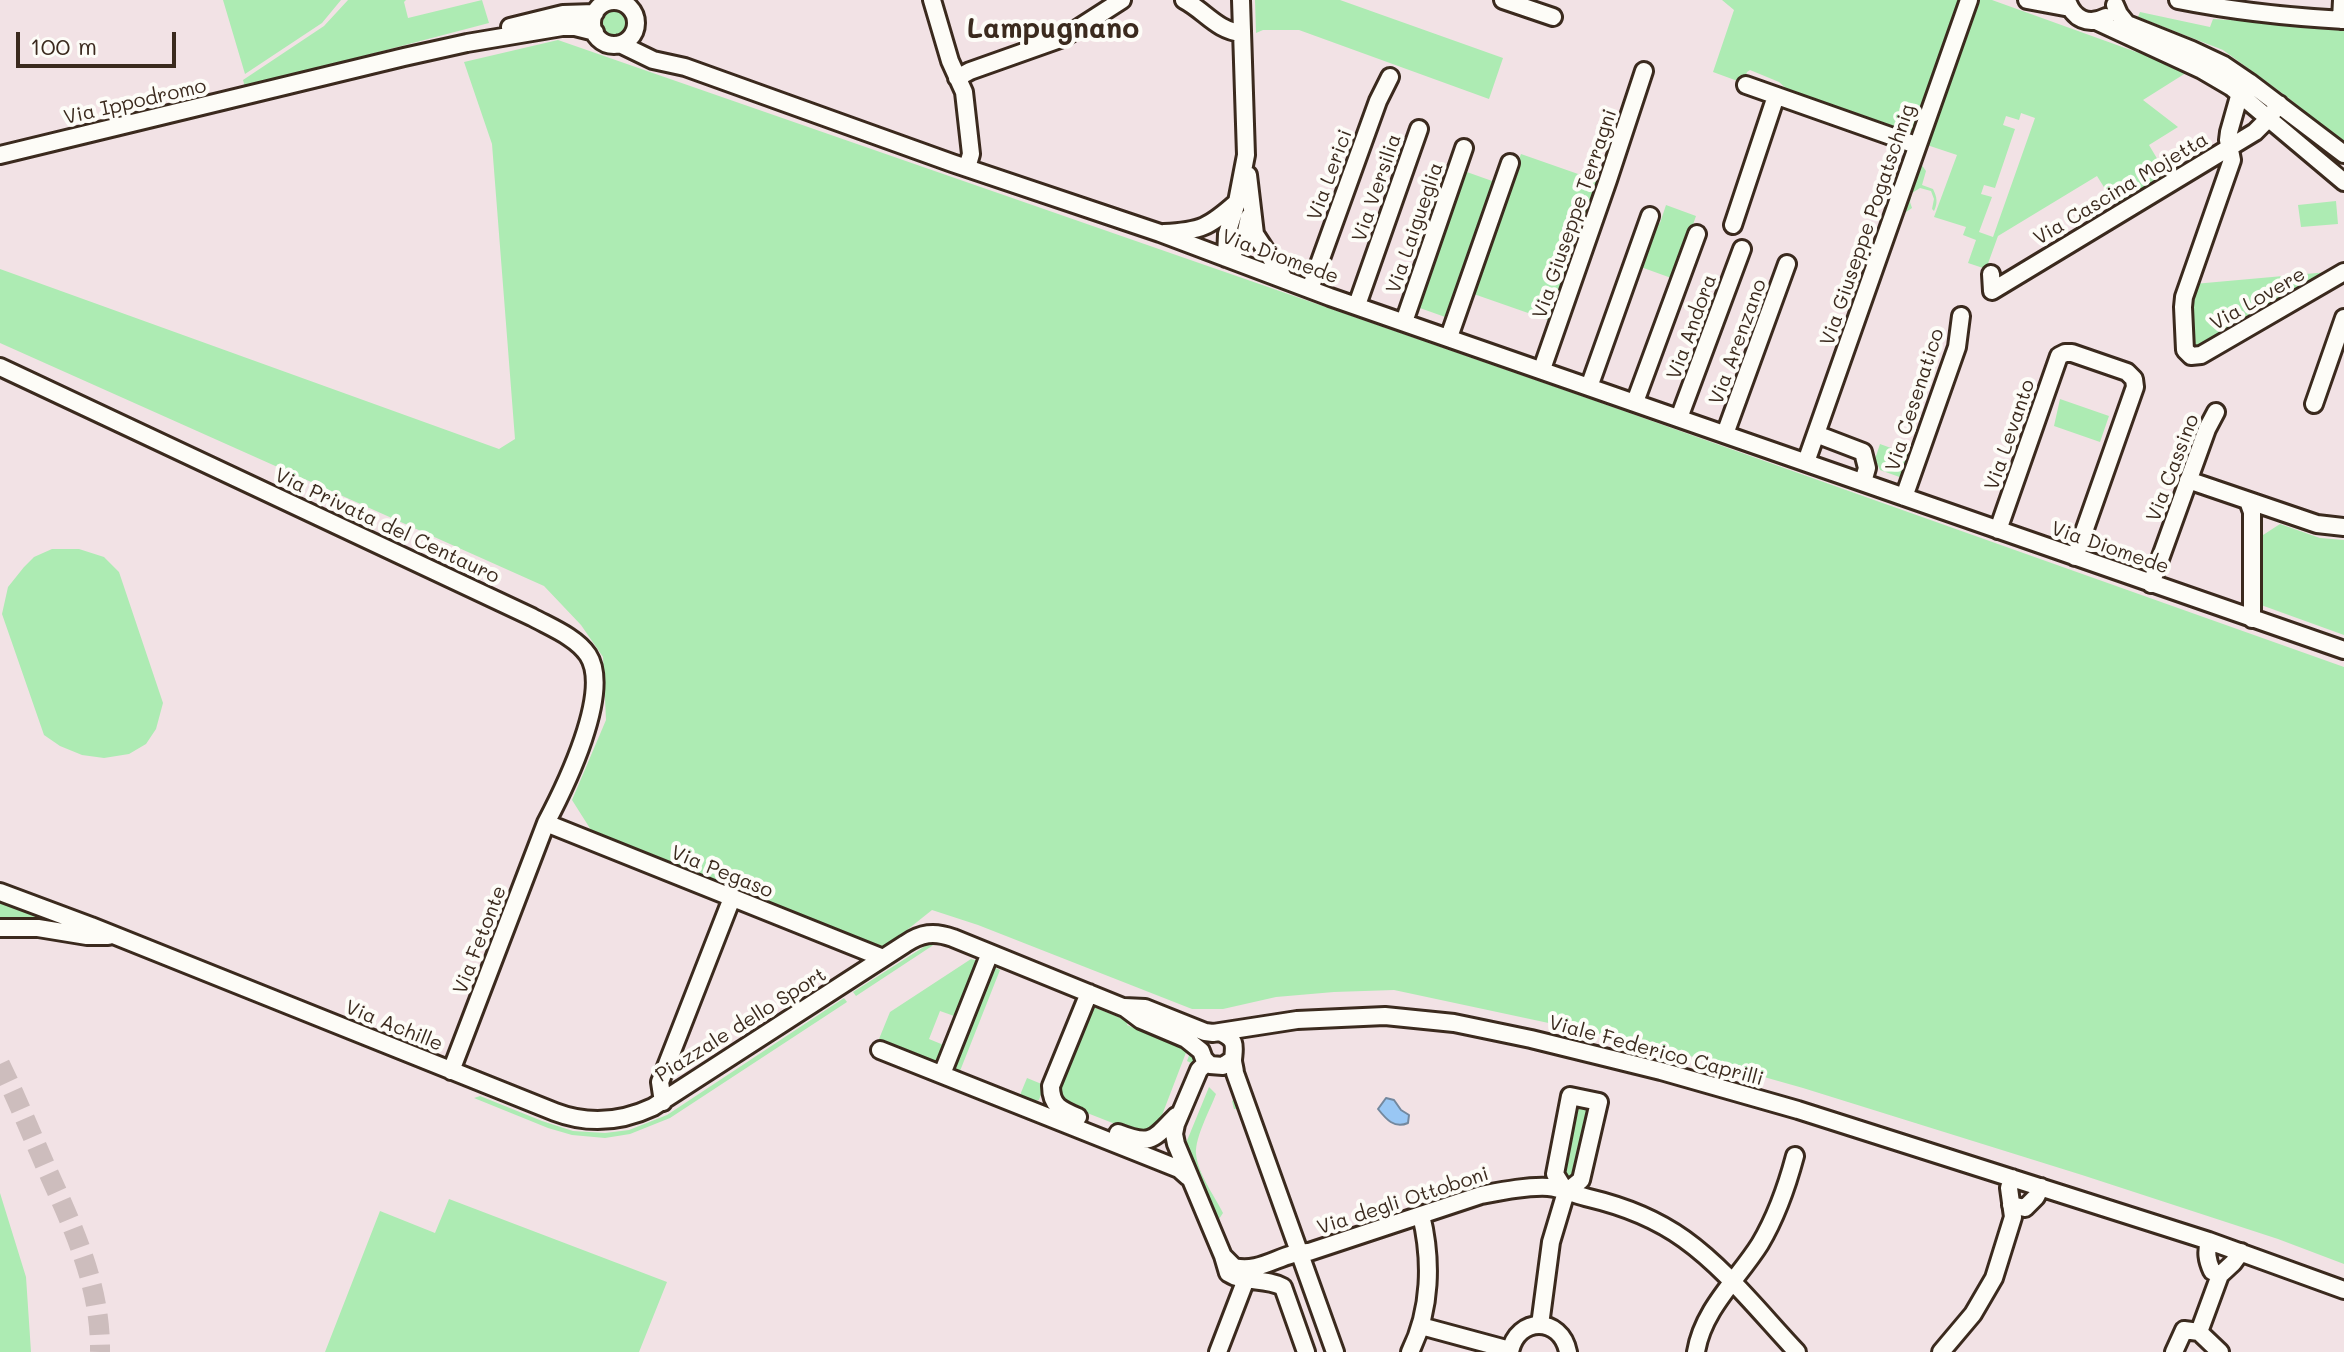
<!DOCTYPE html>
<style>
body{margin:0}
#map{position:relative;width:2344px;height:1352px;overflow:hidden;background:#f2e2e5;font-family:Mali,sans-serif}
canvas{display:block}
.scale{position:absolute;left:16px;top:32px;width:160px;height:36px;box-sizing:border-box;border:4px solid #3b2a1e;border-top:0;padding-left:10px;font-size:24px;line-height:28px;white-space:nowrap;color:#3b2a1e;-webkit-text-stroke:6px #fdfcf7;paint-order:stroke}
</style>
<div id="map">
<canvas width="2344" height="1352"></canvas>
<div class="scale">100 m</div>
</div>
<script>
const context = document.querySelector('canvas').getContext('2d');
context.lineJoin = 'round';
function paint(path, color) { context.fillStyle = color; context.fill(path, 'evenodd'); }
function strokePath(path, color, width, dash) { context.strokeStyle = color; context.lineWidth = width; context.lineCap = dash ? 'butt' : 'round'; context.setLineDash(dash || []); context.stroke(path); }
function label(font, color, halo, rows, align = 'center') {
  context.font = font + ' Mali,sans-serif'; context.lineWidth = 8; context.setLineDash([]); context.textBaseline = 'middle'; context.strokeStyle = halo; context.fillStyle = color; for (const [text, x, y, turn = 0] of rows) {
    context.save(); context.translate(x, y); context.rotate((+turn || 0) * Math.PI / 180); context.textAlign = isNaN(turn) ? turn : align; if (halo) context.strokeText(text, 0, 0); context.fillText(text, 0, 0); context.restore();
  }
}
paint(new Path2D(`
 M223 0H341L322 23 245 74Z
 M348 0H406L404 2 408 18 482 0 489 23 245 87 243 80 324 26Z
 M1255 0H1340L1503 58 1489 99 1299 30H1263L1256 33Z
 M1722 0H1960L1912 135 1789 91 1779 82 1750 70 1747 72 1743 83 1713 72 1734 10Z
 M1980 0H1992L2189 71 2143 100 2178 127 2149 145 2168 177 2117 208 2097 176 1998 236 1986 269 1968 263 1976 240 1963 235 1966 227 1934 217 1957 155 1927 145ZM2021 113 2035 118 1993 237 1979 232 1992 197 1981 194 1984 185 1995 188 2015 129 2003 125 2006 116 2019 120Z
 M603 23a12 12 0 1 1 24 0a12 12 0 1 1-24 0Z
 M2140 12 2210 27 2213 19 2344 27V144L2286 96 2223 50 2138 17Z
 M558 40 1590 399 2344 667V1264L2278 1239 2082 1175 1803 1088 1647 1044 1394 990 1334 992 1276 997 1223 1009H1192L978 925 932 910 882 950 844 935 591 830 572 800 606 720 603 657 581 625 544 586 0 343V269L499 449 515 439 492 144 464 62Z
 M1521 154 1601 182 1551 321 1468 292Z
 M1921 164 1926 171 1922 185 1933 189C1937 197 1938 203 1934 211L1932 209 1934 199 1931 191 1920 188 1912 193 1910 202 1912 208 1903 214Z
 M1464 171 1495 182 1448 318 1417 307Z
 M2336 201 2338 224 2301 227 2298 205Z
 M1666 205 1696 216 1674 279 1638 266 1652 227 1660 223Z
 M2328 272 2197 350 2188 345 2187 310 2194 284Z
 M2060 399 2109 416 2100 442 2054 426Z
 M1880 444 1913 456 1905 479 1880 470 1875 459Z
 M2280 524 2320 538 2344 540V635L2261 605 2260 537Z
 M52 549H79L104 557 119 572 163 703 156 729 146 744 129 754 104 758 82 755 60 746 44 735 2 614 8 587 24 567 34 557Z
 M0 897 13 900 70 927 0 921Z
 M930 943 935 944 856 996 853 992Z
 M971 959 978 961 957 1017 940 1011 929 1039 946 1046 940 1060 937 1062 879 1039 890 1012Z
 M991 966 1000 970 960 1071 952 1068Z
 M844 998 847 1002 670 1118 630 1134 605 1138 572 1135 548 1128 474 1098 480 1096 542 1121 573 1131 605 1133 629 1130 667 1115Z
 M1091 1006 1128 1021 1127 1025 1154 1036 1156 1032 1185 1043 1196 1058 1195 1065 1187 1061 1190 1053 1187 1050 1159 1123 1148 1132 1133 1131 1077 1109C1069 1104 1062 1100 1061 1090 1059 1075 1084 1023 1091 1006Z
 M1027 1078 1044 1085 1039 1100 1035 1101 1020 1095Z
 M1209 1087 1216 1094C1210 1110 1195 1137 1196 1154 1198 1174 1214 1195 1223 1213L1219 1219 1214 1220 1187 1153 1188 1150 1184 1148Z
 M1237 1096 1286 1237 1276 1215 1243 1127 1240 1109H1234L1232 1101Z
 M1576 1103 1597 1106 1577 1178 1559 1174 1566 1160 1578 1111 1575 1106Z
 M0 1193 26 1277 31 1352H0Z
 M449 1199 667 1282 639 1352H325L380 1211 435 1233Z`), '#adebb3');
const water = new Path2D(`
 M1386 1098 1394 1100 1401 1110 1409 1115 1408 1123C1394 1129 1386 1119 1378 1109Z`);
paint(water, '#99c7f4');
strokePath(water, '#73889e', 2);
strokePath(new Path2D(`
 M0 1064C16 1097 30 1131 45 1165 72 1225 101 1285 100 1352`), '#cdbdbd', 20, [20, 10]);
const minor = new Path2D(`
 M932 0 950 61 964 92 971 154 967 168
 M1184 0C1205 11 1217 31 1242 33
 M1503 0 1553 17
 M2027 0 2070 8
 M2067 0C2073 19 2088 26 2106 17
 M2178 0C2233 11 2288 17 2344 20
 M592 23a22 22 0 1 1 44 0a22 22 0 1 1-44 0Z
 M2115 5 2119 14 2127 24 2192 50 2224 65 2249 82 2344 154
 M2341 20 2342 0
 M2096 21 2202 70 2231 87 2344 182
 M510 27 563 14 595 13
 M620 44 653 60 685 67 952 163 1160 233 1330 297 2344 650
 M957 78 970 71 1063 38 1122 0
 M2249 82 2240 93 2229 132 2228 140 2232 160 2184 297 2183 307 2185 350 2191 356 2201 355 2344 272
 M1746 85 1916 145
 M0 155 404 57 467 43 562 27H575L595 32
 M1248 175 1255 234 1285 280
 M1733 225 1776 96
 M1164 233C1201 231 1209 227 1236 203
 M1226 258 1227 234 1237 202 1246 155 1241 0
 M1226 258 1244 241 1249 217
 M1991 274 1992 291 2255 132 2268 119 2279 104
 M1310 289 1378 101 1390 77
 M1357 305 1419 129
 M1404 322 1464 148
 M1449 337 1510 163
 M0 367 532 617C550 627 576 637 588 655 612 692 565 787 546 823L451 1071
 M1542 369 1608 180 1644 71
 M1589 387 1650 216
 M1635 402 1697 234
 M2314 404 2344 318
 M1679 418 1742 249
 M1725 434 1787 264
 M1816 434 1863 452 1867 468 1863 482
 M1806 462 1969 0
 M2188 480 2317 524 2344 527
 M1904 497 1957 347 1961 316
 M2248 501 2252 512V619
 M1998 530 2059 356 2065 353H2072L2127 372 2134 379 2135 387 2075 557
 M2151 584 2207 429 2216 412
 M546 823 883 958
 M0 892 91 926 555 1112C589 1125 621 1122 653 1107L905 944C921 933 934 931 953 938L1125 1008 1141 1020 1186 1039 1201 1051 1204 1059 1210 1065 1223 1066 1233 1059
 M0 928H38L87 936H108
 M1124 1007 1145 1008 1205 1032 1213 1033 1297 1020 1385 1016 1454 1023 1531 1039 1661 1071 1798 1110 2209 1241 2344 1290
 M1222 1033C1237 1040 1234 1047 1233 1060 1233 1064 1235 1069 1235 1073L1335 1352
 M880 1050 1159 1161 1179 1169 1188 1177
 M1207 1062 1199 1070 1176 1124 1174 1134 1176 1144 1223 1256 1228 1273C1245 1284 1265 1277 1283 1287L1306 1352
 M942 1074 990 953
 M663 1102 660 1082 732 898
 M1078 1117C1061 1110 1051 1106 1051 1086L1089 993
 M1118 1133C1151 1146 1153 1140 1176 1116
 M2011 1205 2025 1208 2036 1197 2041 1187
 M2209 1241C2206 1252 2207 1260 2212 1271L2220 1275
 M1223 1256 1234 1267C1261 1274 1283 1251 1309 1252L1481 1195C1502 1191 1526 1186 1548 1187 1561 1188 1576 1195 1589 1198 1623 1206 1656 1219 1684 1239 1726 1269 1762 1315 1797 1352
 M1540 1325 1551 1242 1566 1192 1581 1180 1599 1102 1570 1096 1555 1174 1566 1192
 M1421 1326 1510 1350
 M2199 1332 2220 1275 2233 1263 2241 1252
 M2199 1332 2220 1352
 M1218 1352 1248 1274
 M1410 1352C1431 1310 1432 1260 1421 1215
 M1510 1352C1517 1316 1561 1316 1568 1352
 M1696 1352C1703 1309 1738 1279 1760 1244 1776 1217 1787 1186 1795 1156
 M1941 1352 1973 1314 1994 1278 2013 1217 2009 1188 2012 1178
 M2174 1352 2184 1330 2199 1332`);
strokePath(minor, '#3b2a1e', 22);
strokePath(minor, '#fdfcf7', 16);
label('20px', '#3b2a1e', '#fdfcf7', [
 ["Via Ippodromo",135,102,-13],
 ["Via Lerici",1330,175,-70],
 ["Via Versilia",1377,188,-71],
 ["Via Cascina Mojetta",2121,189,-31],
 ["Via Giuseppe Terragni",1575,214,-71],
 ["Via Giuseppe Pogatschnig",1868,225,-71],
 ["Via Laigueglia",1415,228,-71],
 ["Via Diomede",1280,257,20],
 ["Via Lovere",2258,299,-30],
 ["Via Andora",1692,327,-70],
 ["Via Arenzano",1738,342,-70],
 ["Via Cesenatico",1915,400,-72],
 ["Via Levanto",2010,435,-71],
 ["Via Cassino",2173,468,-69],
 ["Via Privata del Centauro",387,526,25],
 ["Via Diomede",2110,548,19],
 ["Via Pegaso",722,872,22],
 ["Via Fetonte",480,940,-69],
 ["Piazzale dello Sport",741,1025,-32],
 ["Via Achille",394,1026,22],
 ["Viale Federico Caprilli",1656,1051,15],
 ["Via degli Ottoboni",1403,1201,-18]
]);
label('bold 28px', '#3b2a1e', '#fdfcf7', [
 ["Lampugnano",1053,29]
]);
</script>
